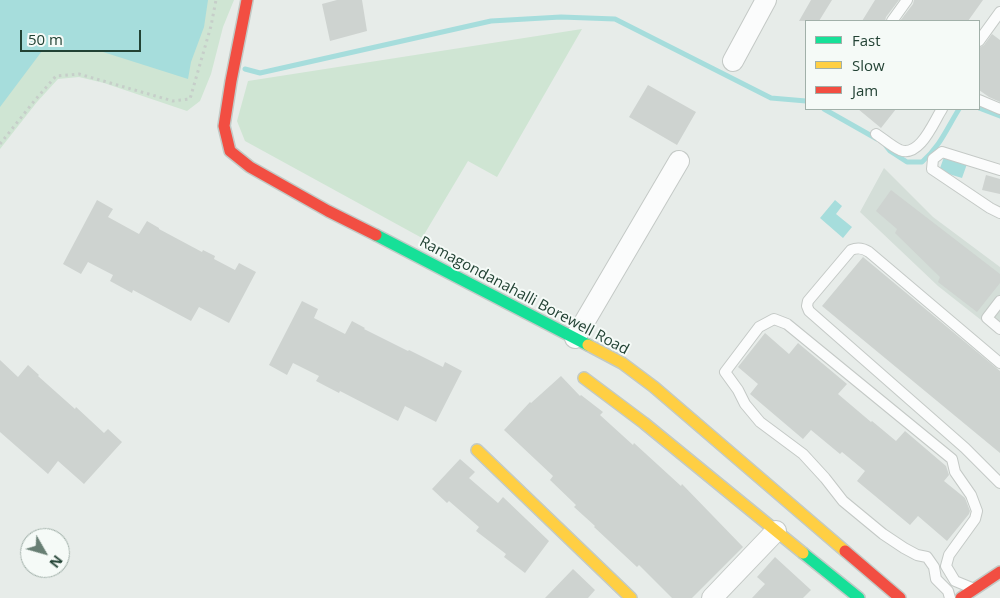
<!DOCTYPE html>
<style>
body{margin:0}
#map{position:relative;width:1000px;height:598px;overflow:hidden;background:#e7ece9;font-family:"Open Sans",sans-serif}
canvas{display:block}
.legend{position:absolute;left:805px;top:20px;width:175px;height:90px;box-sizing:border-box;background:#f5faf7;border:1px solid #a1b0a9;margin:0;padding:6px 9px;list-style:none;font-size:15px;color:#224234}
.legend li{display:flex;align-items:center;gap:10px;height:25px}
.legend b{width:25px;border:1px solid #a1b0a9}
.north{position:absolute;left:20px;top:528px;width:50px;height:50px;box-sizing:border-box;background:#f5faf7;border:1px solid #a1b0a9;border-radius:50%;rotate:128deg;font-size:14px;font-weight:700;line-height:20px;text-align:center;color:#224234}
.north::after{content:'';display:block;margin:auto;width:18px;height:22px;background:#677e73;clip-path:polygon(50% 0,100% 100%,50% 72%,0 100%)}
.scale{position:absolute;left:20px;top:30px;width:121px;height:22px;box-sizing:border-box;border:2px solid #224234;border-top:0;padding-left:6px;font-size:15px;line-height:18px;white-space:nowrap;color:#224234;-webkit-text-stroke:4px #f5faf7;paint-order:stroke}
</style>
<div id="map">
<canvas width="1000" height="598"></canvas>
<ul class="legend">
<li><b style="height:6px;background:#16e098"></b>Fast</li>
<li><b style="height:6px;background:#ffcf43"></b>Slow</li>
<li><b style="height:6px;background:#f24e42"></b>Jam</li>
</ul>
<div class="north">N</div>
<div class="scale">50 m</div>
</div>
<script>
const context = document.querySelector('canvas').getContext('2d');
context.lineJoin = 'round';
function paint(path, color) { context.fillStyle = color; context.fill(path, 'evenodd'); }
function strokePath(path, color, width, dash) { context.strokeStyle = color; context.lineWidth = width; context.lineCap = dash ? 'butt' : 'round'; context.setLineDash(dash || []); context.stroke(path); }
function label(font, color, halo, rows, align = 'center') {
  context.font = font + ' "Open Sans",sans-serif'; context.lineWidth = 4; context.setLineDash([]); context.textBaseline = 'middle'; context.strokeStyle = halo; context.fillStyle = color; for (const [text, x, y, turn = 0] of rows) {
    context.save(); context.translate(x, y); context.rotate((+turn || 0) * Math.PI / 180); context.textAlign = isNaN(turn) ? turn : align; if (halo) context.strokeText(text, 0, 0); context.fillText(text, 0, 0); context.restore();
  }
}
paint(new Path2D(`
 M884 168 933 217 1000 267V335L938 286 860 212Z`), '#d4ded8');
paint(new Path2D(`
 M0 0H234L223 27 211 74 200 101 187 111 104 83 79 77 58 79 37 102 0 149Z
 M582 29 497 177 468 161 422 238 245 141 237 121 248 81Z`), '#cfe5d3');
paint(new Path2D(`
 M0 0H208L204 27 191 62 188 79 103 52 42 51 0 107Z
 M944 157 967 164 962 178 939 171Z
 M835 200 842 206 836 214 852 227 843 238 820 218Z`), '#a6dddc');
strokePath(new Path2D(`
 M245 69 260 73 491 21 561 17 615 19 771 98 806 101
 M979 108 1000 116
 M824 109 877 139
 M886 146 890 151 907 162H922C941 145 946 130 959 109`), '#a6dddc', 5);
paint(new Path2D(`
 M337 0H362L367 31 330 41 322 4Z
 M811 0H832L819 21H799Z
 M875 0H899L886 17 885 21H862Z
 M914 0H983L968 21H900L913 4Z
 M992 34 1000 40V102L989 97 979 90V48L984 45Z
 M648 85 696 112 677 145 629 117Z
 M858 109H896L881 128Z
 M986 175 1000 179V194L982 190Z
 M891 190 1000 274V283L977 312 938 282 940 277 895 233 897 229 876 211Z
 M97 200 113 209 108 217 139 234 147 221 159 228V229L202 252 203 250 215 256 214 259 235 270 239 263 256 272 229 323 199 307 191 321 133 290 132 293 110 281 113 275 88 262 81 274 63 264Z
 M863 257 1000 371V453L822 306Z
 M302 301 318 309 314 318 345 334 352 321 365 328 364 329 408 351 409 350 443 367 445 362 462 371 436 422 405 406 398 421 340 391 339 393 316 381 319 376 293 363 287 375 269 365Z
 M765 333 789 354 798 343 847 384 838 394 871 422 872 421 896 441 905 431 946 466 949 475 944 481 965 498 970 511 969 514 947 541 918 516 910 525 857 481 865 471 842 452 840 454 811 430 803 439 750 394 758 384 738 367Z
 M0 360 18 377 28 365 39 375 38 376 75 409 76 407 104 433 108 429 122 442 84 484 58 461 48 474 0 432Z
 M561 376 580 396 581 395 603 412 600 415 633 445 634 443 681 486 682 484 743 547 692 598H672L639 565 637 567 594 527 595 526 574 507 576 505 550 480 553 476 504 430 530 402 531 403Z
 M460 459 475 472 469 478 498 503 503 497 549 541 525 573 504 557 506 554 476 531 479 527 449 501 447 503 432 489Z
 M775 557 811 590 803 598H752L765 584 757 577Z
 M573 569 595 590 588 598H545Z`), '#ced3d0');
const lane = new Path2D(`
 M892 21 907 0
 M979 41 1000 12
 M979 100 1000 109
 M876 134C884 139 891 146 900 150 920 158 934 121 942 109
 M1000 170 942 152 933 159 932 169 990 208 1000 213
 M1000 301 987 318 1000 329
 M1000 363 869 252C863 248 858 247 851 250L808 301 807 306 809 311 965 448 1000 483
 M950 598 948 591 936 579 934 567 927 557 917 555 904 548 883 534 843 501 825 478 803 454 760 422 745 404 738 390 725 372 759 327 774 319 787 324 952 459 955 472 971 495 977 511 975 519 949 555 946 566 955 581 972 588`);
const street = new Path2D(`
 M733 61 766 0
 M575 338 679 161
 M712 598 776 531`);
const fast = new Path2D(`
 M376 235 588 345
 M803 553 859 598`);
const slow = new Path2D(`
 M588 345 622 363 654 387 845 551
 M584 378 644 423 803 553
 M477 450 631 598`);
const jam = new Path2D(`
 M247 0 231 81 224 126 230 151 250 167 328 211 376 235
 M845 551 900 598
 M961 598 1000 572`);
strokePath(lane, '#c4c9c6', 12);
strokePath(street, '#c4c9c6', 22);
strokePath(fast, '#c2cac6', 14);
strokePath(slow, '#c2cac6', 14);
strokePath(jam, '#c2cac6', 14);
strokePath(new Path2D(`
 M0 144 35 100 56 76 79 74 173 101 190 99 211 26 216 0`), '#c6cec9', 3, [2.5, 4]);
strokePath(lane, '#fbfcfc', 10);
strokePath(street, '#fbfcfc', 20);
strokePath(fast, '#16e098', 11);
strokePath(slow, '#ffcf43', 11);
strokePath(jam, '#f24e42', 11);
label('15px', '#224234', '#f5faf7', [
 ["Ramagondanahalli Borewell Road",524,296,28]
]);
</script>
